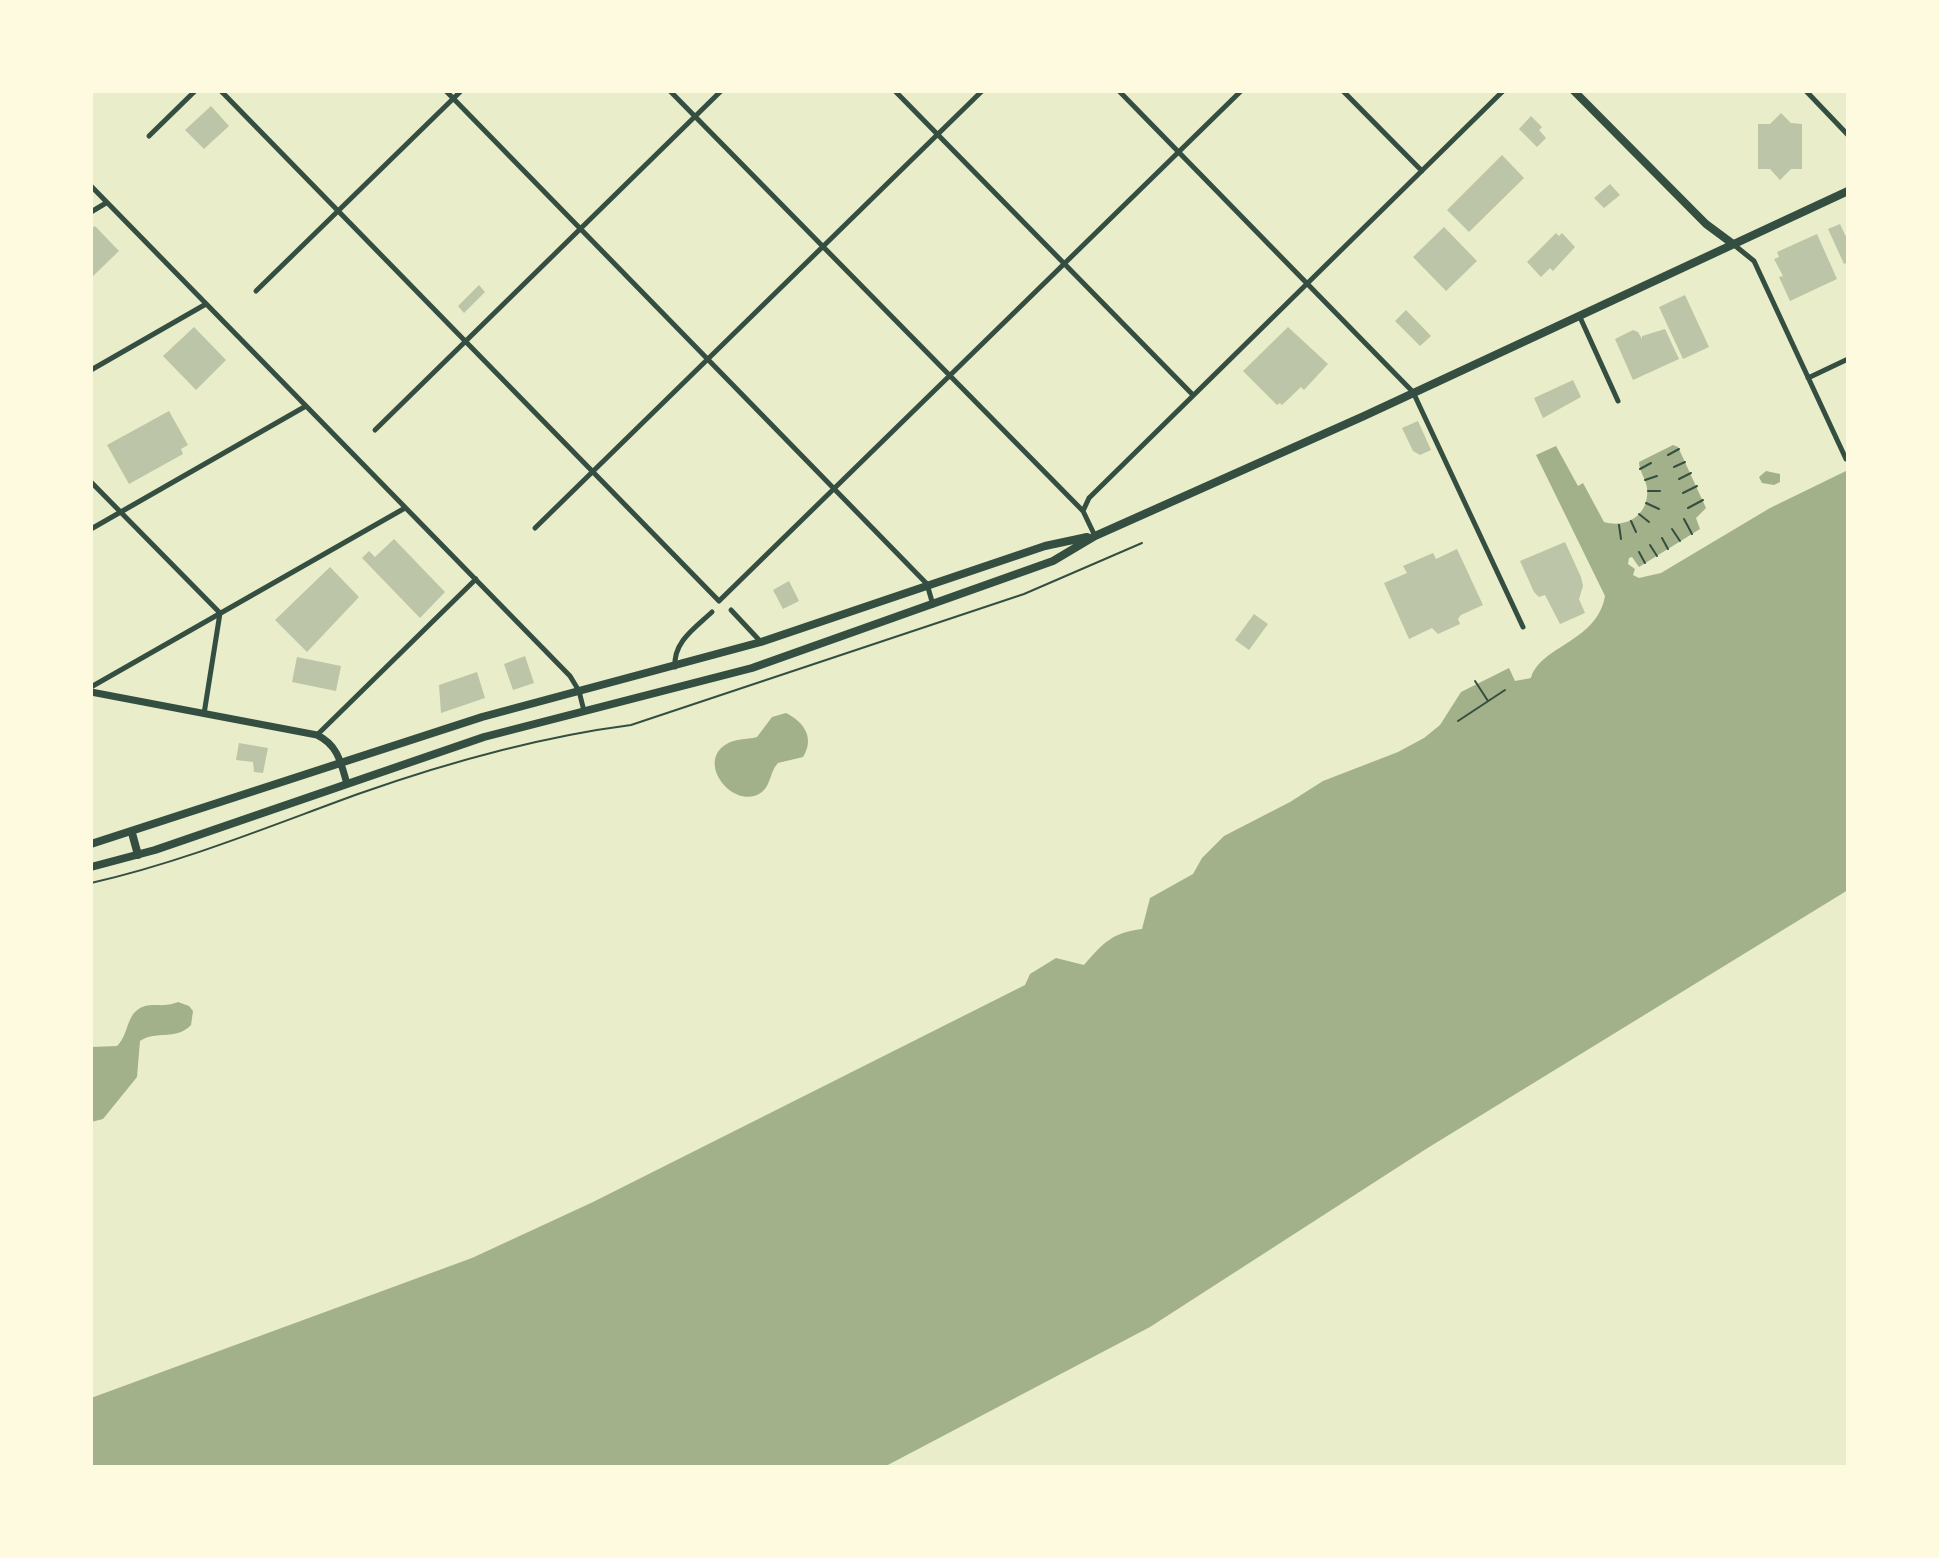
<!DOCTYPE html>
<style>
body{margin:0}
#map{position:relative;width:1939px;height:1558px;overflow:hidden;background:#e9edc9;font-family:Quicksand,sans-serif}
canvas{display:block}
.frame{position:absolute;inset:0;border:93px solid #fefae0;pointer-events:none}
</style>
<div id="map">
<canvas width="1939" height="1558"></canvas>
<div class="frame"></div>
</div>
<script>
const context = document.querySelector('canvas').getContext('2d');
context.lineJoin = 'round';
function paint(path, color) { context.fillStyle = color; context.fill(path, 'evenodd'); }
function strokePath(path, color, width, dash) { context.strokeStyle = color; context.lineWidth = width; context.lineCap = dash ? 'butt' : 'round'; context.setLineDash(dash || []); context.stroke(path); }
paint(new Path2D(`
 M1673 445 1678 447 1706 508 1696 518 1700 529 1639 567 1632 557 1629 558 1628 564 1635 569 1633 575 1639 578 1661 573 1770 508 1848 470V890L1426 1149 1150 1327 884 1467H91V1398L472 1258 593 1202 1025 985 1030 974 1056 958 1084 965C1104 942 1112 933 1142 929L1150 898 1193 874 1202 858 1224 836 1290 802 1323 781 1398 752 1424 738 1440 725 1461 692 1509 668 1515 681 1531 678C1540 646 1597 642 1605 596L1536 455 1556 446 1578 486 1583 483 1604 522C1627 529 1650 514 1647 488 1646 479 1639 471 1639 462Z
 M1766 471 1780 474V482L1774 485 1762 483 1759 477Z
 M786 713C804 722 815 738 803 757L778 763C770 771 771 785 762 792 735 812 696 764 725 745 735 738 746 740 757 737L772 717Z
 M178 1002 189 1006 193 1011 191 1025C176 1041 156 1030 140 1041L137 1077 103 1119 91 1122V1047L117 1046C130 1034 125 1012 145 1006 157 1003 162 1008 178 1002Z`), '#a3b18a');
paint(new Path2D(`
 M211 106 229 126 204 149 185 130Z
 M1781 113 1791 123 1802 124V169H1791L1780 180 1770 169H1758V124H1770Z
 M1531 116 1542 127 1539 130 1546 138 1537 147 1519 129Z
 M1502 155 1524 178 1469 232 1447 210Z
 M1610 184 1620 195 1604 208 1594 198Z
 M1840 224 1848 241V262L1844 264 1828 229Z
 M95 226 119 251 91 278V229Z
 M1444 227 1477 261 1446 291 1413 257Z
 M1556 233 1559 236 1562 233 1575 247 1553 271 1550 268 1541 277 1527 262Z
 M1817 234 1837 279 1790 301 1779 277 1783 276 1774 259 1779 257 1777 252Z
 M479 285 485 292 464 313 458 306Z
 M1685 295 1709 347 1683 359 1659 307Z
 M1406 310 1431 336 1420 346 1395 321Z
 M194 327 226 360 196 390 163 356Z
 M1288 327 1328 364 1304 390 1301 387 1282 405 1280 403 1277 405 1243 371Z
 M1665 329 1679 359 1633 380 1615 339 1633 330 1638 332 1642 339V336Z
 M1573 380 1581 397 1543 418 1534 398Z
 M169 411 188 445 181 449 183 454 129 484 107 445Z
 M1418 421 1431 450 1420 455 1413 451 1402 428Z
 M394 539 445 592 420 618 362 558 369 551 375 557Z
 M1565 542 1581 577 1583 586 1579 599 1585 613 1560 624 1545 595 1539 597 1534 592 1520 561Z
 M1457 549 1483 605 1461 615 1458 619 1460 624 1438 634 1432 628 1409 639 1384 583 1407 573 1403 566 1433 553 1436 559Z
 M330 567 359 597 307 652 275 620Z
 M789 581 799 601 783 609 773 590Z
 M1254 614 1268 624 1249 650 1235 640Z
 M525 656 534 683 513 690 504 664Z
 M297 657 341 666 336 691 292 682Z
 M477 672 485 698 441 713 439 685Z
 M239 743 268 748 263 773 254 772 253 762 236 760Z`), '#bcc5a7');
strokePath(new Path2D(`
 M1668 455 1679 449
 M1674 467 1685 462
 M1640 469 1651 463
 M1679 479 1691 473
 M1645 480 1657 476
 M1648 491H1660
 M1683 493 1697 486
 M1646 503 1659 509
 M1688 508 1703 500
 M1639 514 1649 522
 M1684 519 1692 534
 M1631 521 1636 532
 M1619 525 1621 539
 M1672 529 1680 541
 M1662 538 1668 549
 M1650 545 1657 556
 M1639 552 1645 563
 M1475 681 1488 701
 M1458 721 1505 690
 M91 883C183 862 270 826 358 794 446 763 538 737 631 725L1024 594 1142 543`), '#344e41', 2);
strokePath(new Path2D(`
 M221 91 719 601 1241 91
 M446 91 927 584 933 605
 M670 91 1083 511 1095 536
 M895 91 1193 395
 M1119 91 1413 392 1523 627
 M1343 91 1422 171
 M1806 91 1848 135
 M149 136 195 91
 M91 186 570 676 579 691 584 711
 M91 212 106 203
 M1733 244 1754 261 1846 459
 M256 291 461 91
 M1579 315 1618 401
 M91 370 206 304
 M1808 378 1848 359
 M375 430 721 91
 M91 482 220 613 204 714
 M1083 511 1089 498 1503 91
 M535 528 982 91
 M91 529 306 406
 M731 610 761 642
 M675 667C673 642 695 628 712 612
 M91 687 405 508
 M317 735 476 579`), '#344e41', 5);
strokePath(new Path2D(`
 M91 692 317 735C338 745 341 763 347 784`), '#344e41', 7);
strokePath(new Path2D(`
 M1574 91 1706 224 1733 244
 M132 833 138 855
 M91 844 482 717 761 642 1045 546 1087 537
 M91 867 155 850 484 737 752 668 1053 561 1095 536 1364 416 1848 191`), '#344e41', 8);
</script>
